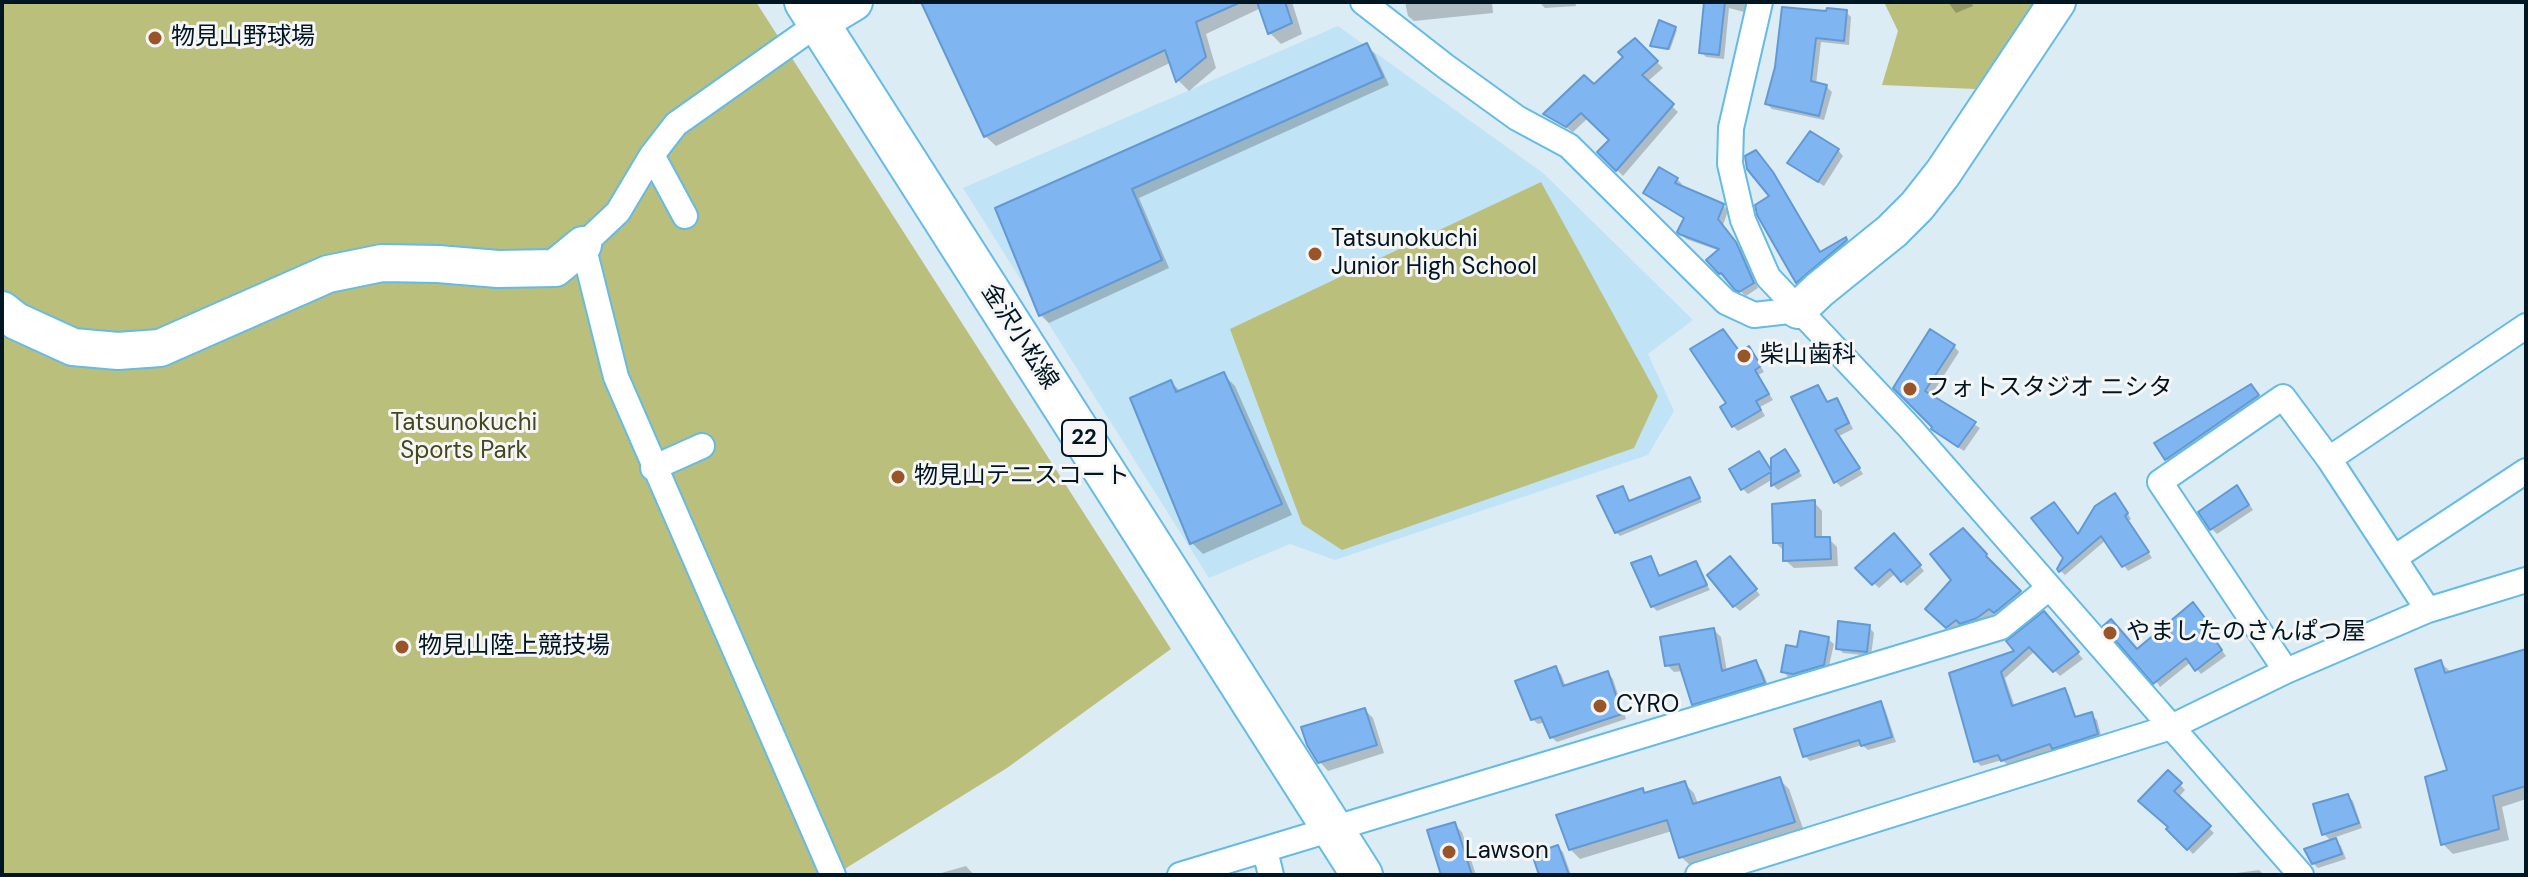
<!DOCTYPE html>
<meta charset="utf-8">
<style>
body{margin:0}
#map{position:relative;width:2528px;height:877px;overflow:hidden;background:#dcecf5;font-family:"DM Sans",sans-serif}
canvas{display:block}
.frame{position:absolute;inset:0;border:4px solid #001622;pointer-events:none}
</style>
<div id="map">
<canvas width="2528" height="877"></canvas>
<div class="frame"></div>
</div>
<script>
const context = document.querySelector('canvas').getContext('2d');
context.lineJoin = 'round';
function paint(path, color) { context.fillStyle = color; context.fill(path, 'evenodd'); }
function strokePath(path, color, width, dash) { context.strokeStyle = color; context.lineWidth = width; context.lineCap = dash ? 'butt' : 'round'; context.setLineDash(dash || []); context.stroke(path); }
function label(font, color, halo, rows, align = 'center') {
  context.font = font + ' "DM Sans","Noto Sans JP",sans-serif'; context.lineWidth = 6; context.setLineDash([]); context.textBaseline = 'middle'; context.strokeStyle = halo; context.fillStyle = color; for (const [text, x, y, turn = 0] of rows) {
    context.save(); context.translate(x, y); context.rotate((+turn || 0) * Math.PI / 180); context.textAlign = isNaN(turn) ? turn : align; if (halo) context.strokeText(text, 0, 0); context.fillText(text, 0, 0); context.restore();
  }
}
paint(new Path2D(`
 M1338 26 1543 173 1693 320 1648 354 1674 411 1648 455 1335 560 1290 544 1209 578 963 188Z`), '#c0e3f6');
paint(new Path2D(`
 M2 2H756L1171 649 1007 768 835 875H2Z
 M1884 2H2036L1975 89 1882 85 1898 31Z
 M1541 182 1658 396 1634 448 1342 550 1302 524 1230 329Z`), '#bbbf7c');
paint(new Path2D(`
 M926 2H1292L1302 34 1281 44 1270 33 1261 8 1206 34 1216 68 1189 91 1178 80 1172 62 996 146 985 136Z
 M1405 2H1492L1493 13 1414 21 1408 16Z
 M1539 2H1575L1576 6 1545 8Z
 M1706 2H1752L1748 13 1729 8 1724 59 1706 57 1701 52Z
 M1948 2H1971L1973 6 1956 13Z
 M1846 12 1851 17 1849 45 1821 42 1816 84 1826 86 1832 92 1824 120 1772 109 1767 104 1828 13Z
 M1675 28 1677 30 1670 50 1652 46Z
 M1634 40 1663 68 1647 82 1678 112 1623 176 1599 152 1611 140 1588 118 1573 132 1546 114 1594 87 1626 57Z
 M1367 46 1375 54 1389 85 1139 198 1169 268 1049 323 1040 315 997 209Z
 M1838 150 1843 156 1824 186 1795 168Z
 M1762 158 1779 181 1821 254 1845 240 1852 247 1803 288 1797 282 1759 215 1772 197Z
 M1677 179 1682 184 1680 187 1723 205 1728 211 1723 225 1741 249 1758 288 1746 296 1736 288 1708 261 1720 251 1686 239 1679 231 1685 219 1645 193Z
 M1954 346 1959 352 1930 397 1980 428 1964 451 1938 434 1935 427 1896 388Z
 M1740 354H1753L1764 372 1758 375 1773 400 1760 407 1765 416 1738 431 1733 426 1729 404Z
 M1224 375 1235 386 1292 515 1203 554 1192 543 1133 399 1171 382 1181 392Z
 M1818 387 1828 404 1836 400 1842 406 1853 429 1839 436 1863 474 1841 487 1836 482 1794 398Z
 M2256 392 2263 401 2171 464 2166 459 2157 444Z
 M1785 451 1802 476 1778 490 1773 485V479L1748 494 1743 489 1759 453 1773 473Z
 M1690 480 1702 502 1620 536 1616 532 1622 488 1631 503Z
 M2242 493 2253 510 2217 534 2211 528Z
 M2120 500 2131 519 2128 521 2152 558 2128 571 2106 540 2065 575 2059 569 2079 536Z
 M1814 502 1822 511V539H1829L1837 547 1838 566 1794 568 1785 560 1783 550 1775 542Z
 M1963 531 1991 561 1989 562 2025 597 2000 617 1995 613 1983 623 1966 628 1963 624 1952 632 1927 609 1954 581Z
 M1899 540 1924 571 1907 586 1896 573 1879 588 1858 568Z
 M1651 558 1661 577 1695 564 1710 590 1657 611 1652 606Z
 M1735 564 1760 595 1740 611 1734 606Z
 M2198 610 2211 627 2207 630 2226 656 2201 674 2191 662 2160 687 2137 651Z
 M2049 619 2083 659 2060 676 2035 651 2005 678 2015 707 2064 690 2069 695 2077 719 2091 715 2097 720 2102 739 2058 753 2055 749 2008 765 2002 760 1981 766 1976 761 1951 674 2018 652Z
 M1869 627 1874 633 1871 656 1843 653 1838 648Z
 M1714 630 1721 637 1727 672 1755 663 1762 670 1770 690 1701 711 1694 704 1683 671 1674 672 1667 665Z
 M1828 639 1834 644 1828 670 1799 678 1788 677 1783 671 1798 650Z
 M2526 651V799L2502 807 2509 840 2453 854 2443 844 2450 772 2440 662 2452 673Z
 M1556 669 1561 674 1566 687 1608 673 1613 679 1626 719 1557 742 1551 737 1546 722 1538 724 1532 719Z
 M1880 703 1885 709 1896 742 1868 750 1862 745 1810 761 1805 756Z
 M1365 710 1373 718 1384 753 1328 771 1320 762Z
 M2168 772 2185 790 2178 798 2214 833 2193 854 2169 829Z
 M1779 779 1789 789 1804 831 1691 866 1680 856 1672 831 1580 859 1570 849 1642 791 1646 795 1684 783 1694 793 1698 804Z
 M2348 796 2353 801 2362 828 2333 838 2341 846 2346 859 2318 868 2313 863 2332 842 2324 834Z
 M1454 824 1462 832 1476 875H1443Z
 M1558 847 1563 852 1571 875H1541Z
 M966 866 974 875H934Z
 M2259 870 2264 875H2222Z`), '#0003');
const building = new Path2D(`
 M921 2H1241L1196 22 1206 57 1176 82 1165 50 984 137Z
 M1257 2H1285L1292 23 1268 34Z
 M1704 2H1725L1719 55 1699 53Z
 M1782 7 1826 11 1827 8 1847 10 1844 41 1816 38 1811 81 1827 85 1819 116 1765 104 1775 67Z
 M1659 20 1676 27 1668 49 1650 46Z
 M1635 38 1658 61 1642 75 1674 104 1616 171 1597 152 1609 140 1581 113 1566 127 1543 114 1584 75 1594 84 1623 57 1618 52Z
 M1367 43 1383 77 1132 189 1162 260 1039 316 995 208Z
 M1810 131 1839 149 1818 182 1787 163Z
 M1756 150 1773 172 1820 252 1846 237 1847 240 1796 283 1757 215 1755 205 1769 196 1747 169 1745 156Z
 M1659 167 1678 178 1675 183 1724 204 1718 219 1736 242 1754 283 1739 292 1735 290 1721 273 1719 274 1706 260 1719 249 1679 234 1677 232 1684 218 1643 193Z
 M1723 329 1740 352 1749 346 1761 366 1755 370 1769 394 1756 401 1761 410 1732 427 1720 407 1726 403 1690 349Z
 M1930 329 1955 345 1925 391 1976 422 1958 447 1931 429 1932 427 1893 388Z
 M1224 372 1282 504 1190 544 1130 398 1171 380 1176 392Z
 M2251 384 2259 395 2165 460 2154 443Z
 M1818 385 1827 402 1837 398 1849 423 1835 430 1860 468 1834 483 1791 397Z
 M1785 449 1799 471 1771 486V472L1741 490 1729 469 1759 451 1771 470V458Z
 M1690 477 1700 498 1615 533 1597 496 1623 486 1629 501Z
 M2237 485 2249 505 2210 530 2198 512Z
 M2115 493 2128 513 2125 516 2149 552 2122 567 2101 536 2059 572 2057 569 2063 558 2031 518 2054 502 2078 534 2095 506Z
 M1815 500V537H1830L1831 559 1783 561V543H1773L1772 504Z
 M1963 528 1987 554 1986 556 2021 591 1994 613 1989 609 1977 618 1960 624 1956 620 1946 628 1925 609 1951 580 1930 554Z
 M1894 533 1921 565 1901 582 1890 569 1872 585 1855 568Z
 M1651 556 1659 576 1696 561 1707 585 1651 607 1631 563Z
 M1730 556 1757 589 1733 607 1707 575Z
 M2193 602 2208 622 2204 624 2222 650 2195 671 2186 658 2153 684 2103 626 2111 619 2137 649Z
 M2044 611 2079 652 2053 672 2029 647 2001 672 2012 706 2065 688 2075 717 2092 712 2098 734 2052 749 2050 744 2001 761 1998 755 1974 762 1949 673 2014 651 2006 641Z
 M1838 621 1870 625 1867 652 1836 649Z
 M1714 628 1722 671 1756 660 1765 683 1692 705 1679 664 1665 666 1660 637Z
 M1800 631 1829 637 1824 665 1793 674 1781 672 1786 645 1797 647Z
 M2526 649V786L2493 796 2499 829 2441 845 2425 777 2447 770 2415 669 2441 660 2445 673Z
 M1556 666 1563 686 1608 671 1622 714 1550 738 1541 717 1531 720 1515 681Z
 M1881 701 1892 737 1861 746 1859 740 1803 757 1794 729Z
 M1365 708 1377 745 1318 763 1307 745 1301 727Z
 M2168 770 2182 783 2174 791 2211 826 2187 850 2166 829 2168 827 2138 801Z
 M1780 777 1795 822 1679 858 1667 820 1569 850 1556 815 1643 788 1644 793 1685 781 1693 804Z
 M2348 794 2359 823 2322 835 2313 804Z
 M1455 822 1472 875H1441L1427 830Z
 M2336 838 2342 854 2312 864 2304 849Z
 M1558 845 1569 875H1539L1532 854Z`);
paint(building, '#7fb6f2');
strokePath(building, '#6399d3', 2);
const street = new Path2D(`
 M1363 2 1445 66 1517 118 1569 146 1726 302 1754 315 1798 310
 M1760 2 1731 128 1730 164 1743 220 1768 277 1910 428 2301 875
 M819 23 676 124 652 155 618 212 583 245 616 377 833 875
 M652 155 685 216
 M2329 459 2526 326
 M653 468 702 446
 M2394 558 2526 471
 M2286 671 2160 482 2283 397 2329 459 2428 610
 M1265 851 1271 875
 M1180 875 2001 627 2049 588
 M1698 875 2171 727 2286 671 2428 610 2526 580`);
const secondary = new Path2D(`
 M819 23 854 2
 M2 310 16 321 73 347 118 351 160 348 328 274 382 263 438 264 498 269 555 268 583 245
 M1798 310 1819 290 1892 231 1917 206 1943 173 2057 2`);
const primary = new Path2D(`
 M805 2 1362 875`);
strokePath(street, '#63bbe6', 28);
strokePath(secondary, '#63bbe6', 40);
strokePath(primary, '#63bbe6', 44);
strokePath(street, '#fff', 24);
strokePath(secondary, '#fff', 36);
strokePath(primary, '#fff', 40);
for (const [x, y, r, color] of [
 [155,38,8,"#995528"],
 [1315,254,8,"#995528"],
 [1744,356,8,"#995528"],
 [1910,389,8,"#995528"],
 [898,477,8,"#995528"],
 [2110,633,8,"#995528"],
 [402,647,8,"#995528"],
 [1600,706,8,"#995528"],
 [1449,852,8,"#995528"]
]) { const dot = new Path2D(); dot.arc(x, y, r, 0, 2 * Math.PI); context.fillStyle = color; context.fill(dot); strokePath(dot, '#f6f6f6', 3); }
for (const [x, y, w] of [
 [1084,438,44]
]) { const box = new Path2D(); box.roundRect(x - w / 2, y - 18, w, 36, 6); context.fillStyle = '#f6f6f6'; context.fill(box); strokePath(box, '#001622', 2); }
label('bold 22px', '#001622', null, [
 ["22",1084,438]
]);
label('24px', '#001622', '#f6f6f6', [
 ["物見山野球場",171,38],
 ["Tatsunokuchi",1331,240],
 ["Junior High School",1331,268],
 ["柴山歯科",1760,356],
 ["フォトスタジオ ニシタ",1926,389],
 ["物見山テニスコート",914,477],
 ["やましたのさんぱつ屋",2126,633],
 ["物見山陸上競技場",418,647],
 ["CYRO",1616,706],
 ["Lawson",1465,852]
], 'left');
label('24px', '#001622', '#f6f6f6', [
 ["金沢小松線",1019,337,57]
]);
label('24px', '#45471e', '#f6f6f6', [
 ["Tatsunokuchi",464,424],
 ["Sports Park",464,452]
]);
</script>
